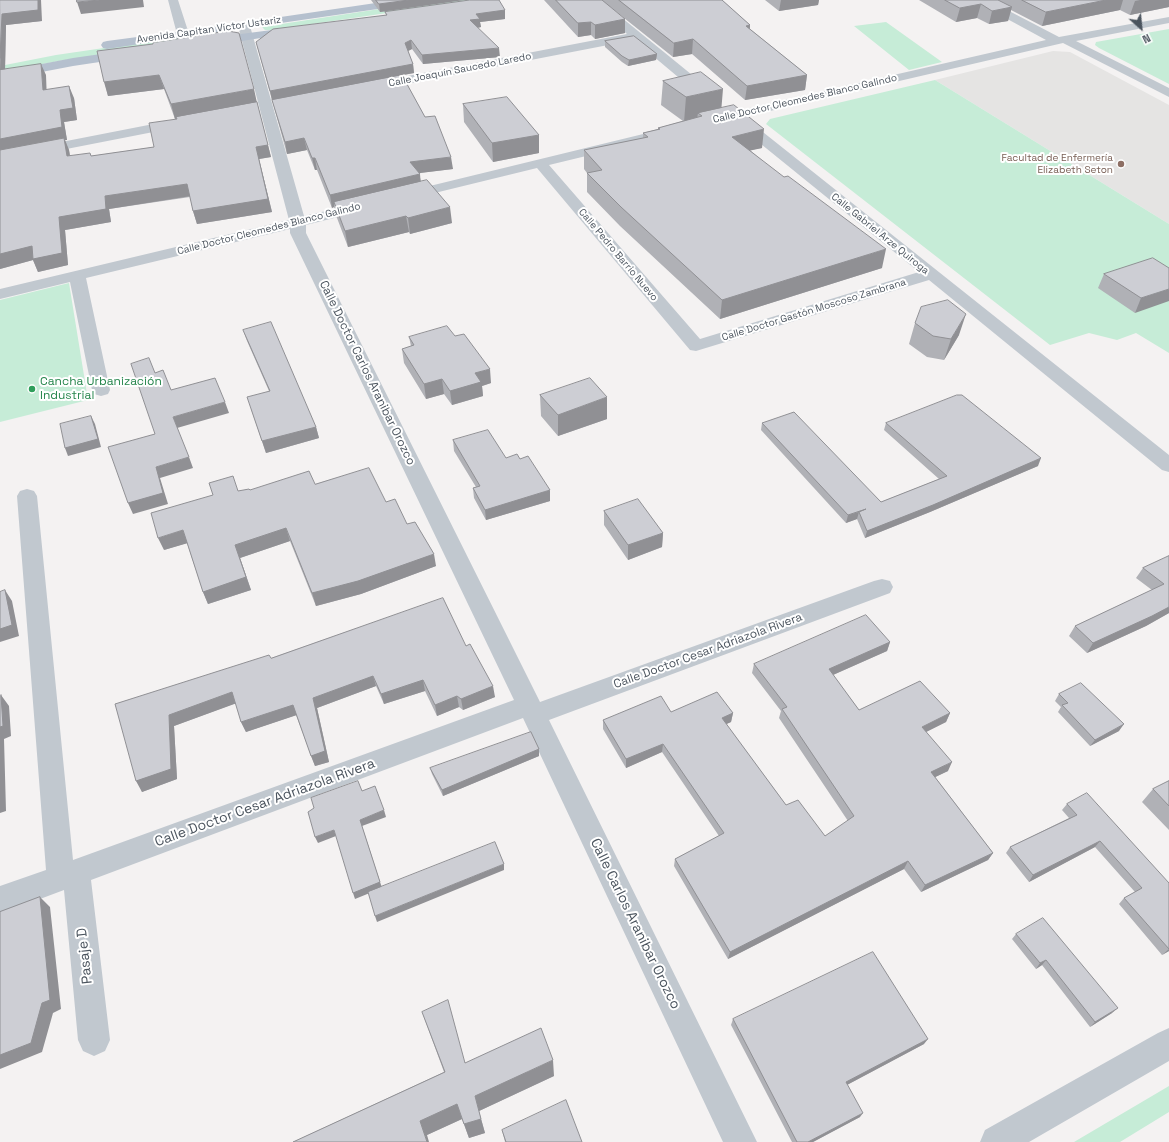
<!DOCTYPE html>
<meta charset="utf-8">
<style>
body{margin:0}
#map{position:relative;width:1169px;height:1142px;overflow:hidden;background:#f4f2f2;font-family:"Space Grotesk",sans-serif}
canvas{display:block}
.north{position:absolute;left:1121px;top:8px;width:40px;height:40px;-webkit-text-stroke:3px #fff;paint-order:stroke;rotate:153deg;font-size:11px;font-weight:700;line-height:16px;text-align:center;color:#4b545e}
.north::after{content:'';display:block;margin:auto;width:14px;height:18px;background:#4b545e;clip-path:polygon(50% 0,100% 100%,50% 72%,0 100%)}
</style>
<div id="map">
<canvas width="1169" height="1142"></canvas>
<div class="north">N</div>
</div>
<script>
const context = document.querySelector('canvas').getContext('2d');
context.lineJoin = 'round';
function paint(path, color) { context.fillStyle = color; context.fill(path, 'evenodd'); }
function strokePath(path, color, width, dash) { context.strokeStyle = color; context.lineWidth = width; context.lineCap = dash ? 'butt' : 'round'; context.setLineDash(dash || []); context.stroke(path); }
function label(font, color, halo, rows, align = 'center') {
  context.font = font + ' "Space Grotesk",sans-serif'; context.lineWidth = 4; context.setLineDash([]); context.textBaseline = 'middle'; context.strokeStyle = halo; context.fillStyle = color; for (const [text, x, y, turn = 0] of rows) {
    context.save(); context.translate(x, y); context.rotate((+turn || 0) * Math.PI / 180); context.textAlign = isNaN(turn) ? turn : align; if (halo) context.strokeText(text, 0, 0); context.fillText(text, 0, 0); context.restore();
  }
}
paint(new Path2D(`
 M1053 51 1070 52 1169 105V224L935 80Z`), '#e5e4e3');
paint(new Path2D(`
 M438 0H475L272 30H265L262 27Z
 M886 22 942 62 909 70 854 26Z
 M1169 29V84L1099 48 1095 45 1096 42Z
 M220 31 227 33V35L59 61 0 72V66L56 55Z
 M935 80 1169 224V353L1136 333 1117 340 1089 333 1050 345 766 124 770 119Z
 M69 283 88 400 0 422V300Z
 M1169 1086V1112L1120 1142H1074Z`), '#c6ecd7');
paint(new Path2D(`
 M168 0H178L189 34 187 36H179L177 34Z
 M588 0H600L713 92 714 95 713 98H703L634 40 376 90 372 89 370 86 372 83 376 82 627 34Z
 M975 0H988L1059 37 1169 17V23L1076 41 1169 88V97L1063 43 744 117 1169 455V472L1162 470 929 280 696 351 690 350 537 168 406 200 401 199 399 196 401 193 672 127 677 128 679 131 677 134 549 165 700 339 919 272 735 123 734 120 715 124 710 123 708 120 710 117 715 116 1046 40 976 2Z
 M244 23 248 24 250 26 304 216 365 202 370 203 372 206 370 209 306 225V233L540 702 874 581 882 579 890 581 893 587 890 593 549 720 757 1142H723L523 718 91 880 110 1040 105 1051 94 1056 83 1051 78 1040 64 890 0 914V886L46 870 17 496 20 491 27 489 34 491 37 496 73 860 514 700 290 233V229L86 278 110 390 108 394 101 396 94 394 92 390 70 282 0 299V289L289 220 238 26 240 24Z
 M179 119 184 120 186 123 184 126 0 162V154Z
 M1169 1028V1061L1029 1142H980L985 1130 1158 1033Z`), '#c1c8cf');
paint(new Path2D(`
 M396 0H424L419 3 274 24 270 23 268 21 270 19 274 18Z
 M228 25 232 26 234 28 232 30 107 49 103 48 101 45 103 42 107 41Z
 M295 27 299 28 301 30 299 32 210 46 206 44 204 42 206 40 210 38Z
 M129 50 133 51 135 54 133 57 73 66 0 80V72L73 58Z`), '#b5c0ce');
paint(new Path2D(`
 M0 0 42 21 6 25 5 69 46 75V90L74 98 77 120 64 122 67 140H65L69 150 70 156H91L154 147 177 119 176 118 175 119 164 89 108 96 97 51 257 102 271 157 259 159 272 212 197 224 193 211 190 197 109 209 111 222 65 230 68 265 38 272 33 260 0 269Z
 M371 0H464L380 12Z
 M544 0H722L750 25V29L807 75 805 90 745 100 692 54 673 57 609 6 625 33 595 39 591 35 578 37Z
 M765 0H819L818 5 779 11Z
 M919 0H1169V7L1130 15 1120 10 1042 26 1011 10 1008 21 989 24 977 18 956 22Z
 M505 10V19L480 22 481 27 478 28 500 57 423 64 412 49 408 51 413 64 414 73 402 75 453 169 419 173 421 182 452 223 410 234 409 232 348 247 337 218 334 207 332 208 317 170H315L307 150 287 154 275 111 256 42 386 15 385 12Z
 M605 41 657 54 656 60 628 66 622 62 605 47Z
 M663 81 721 108 762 148 750 150 882 268 720 319 620 226 587 192V173L584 169V150L643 138V133L658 129V128L683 121 661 105Z
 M463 104 539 135V153L493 162 464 122Z
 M1169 268 1135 313 1098 288 1104 274Z
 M915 323 959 335 944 360 927 357 909 344Z
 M243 330 316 427 319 438 266 453 251 409 269 391 247 341Z
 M455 336 491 383 482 386 483 396 452 405 444 394 426 399 404 363 402 349 411 346 409 337Z
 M540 395 607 419 558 436 541 416Z
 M762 423 881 502 939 479 884 430 886 423 1038 466 930 512 865 538 857 519 846 523 761 430Z
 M453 440 506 458 520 459 550 501 486 520 474 498 473 488 476 487 454 451Z
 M315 484 386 502 407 524 436 566 361 594 316 606 290 541 240 558 251 590 208 604 203 592 187 543 164 550 238 491Z
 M604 511 663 533 662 547 628 560 604 525Z
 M1169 556V613L1146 626 1087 653 1069 636 1075 626 1152 590 1136 578 1143 568Z
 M890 642 887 651 833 675 859 710 950 713 946 722 926 732 948 771 935 777 993 853 988 860 921 892 904 869 728 959 674 866 675 859 719 836 662 752 626 768 603 729V720L671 712 733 713 731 722 726 724 786 805 825 836 848 821 779 718 781 711 752 673 754 664Z
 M466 646 495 697 463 710 459 707 437 716 425 691 384 704 376 686 317 708 329 762 315 766 296 715 246 732 241 722 236 703 174 726 177 779 142 792 115 704 271 658Z
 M1059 694 1119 731 1090 746 1058 712 1061 707 1055 701Z
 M539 749V756L443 796 432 774 430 768Z
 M1169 781V830L1142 802 1153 789Z
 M1067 804 1169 883V951L1162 955 1119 904 1124 898 1135 892 1095 847 1029 882 1006 853 1010 847 1069 818 1062 810Z
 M1016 934 1112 1013 1090 1027 1042 965 1036 969 1012 939Z
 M422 1012 465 1063 554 1076 479 1111 485 1133 469 1138 462 1119 427 1135 293 1142 444 1072Z
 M733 1019 924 1044 847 1085 860 1117 813 1142H792L731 1025Z
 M502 1130 582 1142H505Z`), '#b0b1b6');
paint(new Path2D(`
 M38 0H41L42 21 6 25 5 70 0 71 2 14Z
 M100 0H143L144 7 81 14 77 2Z
 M409 0H464L380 12 379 4Z
 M781 0H819L818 5 779 11Z
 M1106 0H1123L1120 10 1042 26 1046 12Z
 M1140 0H1169V7L1130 15 1135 1Z
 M981 4 977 18 956 22 960 8Z
 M1012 7 1008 21 989 24 992 11Z
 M505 10V19L480 22 481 27 470 29V20L476 14Z
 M625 19V33L595 39V25Z
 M591 22V35L578 37V23Z
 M750 25 749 39 746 26Z
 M693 39 692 54 673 57 674 43Z
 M411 40 412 49 406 52 405 43Z
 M499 48 500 57 423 64 422 55Z
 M657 54 656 60 628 66 629 60Z
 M41 64 46 75 47 102 43 90Z
 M413 64 414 73 272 100 270 91Z
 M159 75 164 89 108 96 104 82Z
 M807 75 805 90 745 100 747 86Z
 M69 86 74 98 77 120 64 122 67 140H65L69 150 72 168 67 156 0 152V139L60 110Z
 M254 89 257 103 175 119 171 104Z
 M723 89 721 113 702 116 698 113 697 119 684 122 686 97Z
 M764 129 762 148 730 155 732 137Z
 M539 135V153L493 162 492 143Z
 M304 138 307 150 287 154 285 142Z
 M268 145 271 157 259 159 272 212 197 224 193 211 256 147Z
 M451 157 453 169 412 174 410 162Z
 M312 158H315L317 170H315Z
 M420 174 421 186 334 202V207L332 208 330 195Z
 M187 184 191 196 109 209 111 222 65 230 68 265 38 272 33 260 0 269V254L59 217 105 196Z
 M450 207 452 223 410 234 408 218Z
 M406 216 409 232 348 247 345 231Z
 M886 249 882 268 720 319 722 300Z
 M1169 289V301L1135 313 1141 298Z
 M966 314 959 335 944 360 951 339Z
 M490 369 491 383 482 386 483 396 452 405 450 391 475 373Z
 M442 379 444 394 426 399 424 384Z
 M607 397V419L558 436V415Z
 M225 402 229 413 177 428 173 417Z
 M91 416 95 424 101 447 68 456 65 448Z
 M316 427 319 438 266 453 262 441Z
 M189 457 193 468 160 478 168 504 133 514 128 503 156 467Z
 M1041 458 1038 466 930 512 865 538 867 531Z
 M550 490V501L486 520 485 510Z
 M859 512 857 519 846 523 848 515Z
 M286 528 290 541 240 558 251 590 208 604 203 592 235 545Z
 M183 530 188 543 164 550 158 538Z
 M663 533 662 547 628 560V545Z
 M434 554 436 566 361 594 316 606 312 593Z
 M5 590 12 601 19 636 0 642V629Z
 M1169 607V613L1146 626 1087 653 1093 643Z
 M890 642 887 651 826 678 829 669Z
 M373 676 376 686 317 708 329 762 315 766 311 756 313 698Z
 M423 680 425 691 384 704 381 694Z
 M493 686 495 697 463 710 461 699Z
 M232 692 237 703 174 726 177 779 142 792 136 781 169 715Z
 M1 695 9 706 11 736 4 739 6 811 0 813V727Z
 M457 696 459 707 437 716 435 705Z
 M293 705 297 715 246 732 241 722Z
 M733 713 731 722 720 727 722 718Z
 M950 713 946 722 918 736 922 727Z
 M1124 724 1119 731 1090 746 1095 740Z
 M663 744 662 752 626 768V759Z
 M539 749V756L443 796 442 790Z
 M952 762 948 771 927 781 931 772Z
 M384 810 386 817 362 826 382 888 355 899 353 893 360 820Z
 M334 830 336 836 318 843 315 837Z
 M1100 841 1095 847 1029 882 1033 875Z
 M993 853 988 860 921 892 925 885Z
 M908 861 904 869 728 959 730 952Z
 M504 864V870L377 922 375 916Z
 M40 897 50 907 61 1009 53 1013 42 1052 0 1069V1055Z
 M1169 949V951L1162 955Z
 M1046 960 1042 965 1036 969 1040 963Z
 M1118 1008 1112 1013 1090 1027 1095 1022Z
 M928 1039 924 1044 843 1087 846 1082Z
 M553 1060 554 1076 479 1111 475 1096Z
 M457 1104 462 1119 427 1135 429 1142H427L420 1121Z
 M863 1113 860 1117 813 1142H808Z
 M481 1119 485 1133 469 1138 464 1124Z`), '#909094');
const building = new Path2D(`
 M0 0H38V10L2 14 0 58Z
 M77 0H100L77 2Z
 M376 0H409L379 4Z
 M470 0H499L505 10 476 14 480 19 470 20 499 48 422 55 411 40 405 43 413 64 270 91 256 42 273 29 387 15 385 12Z
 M556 0H602L625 19 595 25 591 22 578 23Z
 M619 0H722L750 25 746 26 807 75 747 86 693 39 674 43Z
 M945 0H998L1012 7 992 11 981 4 960 8Z
 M1022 0H1106L1046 12Z
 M228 31 239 33 254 89 171 104 159 75 104 82 97 51 153 44V43Z
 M634 36 657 54 629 60 622 56 605 41Z
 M41 64 43 90 69 86 73 108 60 110 62 127 0 139V70Z
 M701 72 723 89 686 97 663 81Z
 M402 75 425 117 435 116 451 157 410 162 420 174 330 195 315 158H312L304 138 285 142 272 100Z
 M507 97 539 135 492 143 463 104Z
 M257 102 268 145 256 147 268 199 193 211 187 184 105 196 106 209 59 217 62 253 33 259 32 246 0 254V150L64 138 67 156 90 153 91 156 154 147 149 123 177 119 176 117Z
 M734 105 764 129 732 137 784 177 788 176 886 249 722 300 621 207 587 173 602 170 584 150 648 137 643 133 660 129 658 128 702 116 698 113Z
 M427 180 450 207 408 218 406 216 345 231 334 202Z
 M1153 258 1169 268V289L1141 298 1104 274Z
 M948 300 966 314 951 339 933 336 915 323 921 307Z
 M271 322 316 427 262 441 247 397 270 391 243 330Z
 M447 326 455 336 464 334 490 369 475 373 481 382 450 391 442 379 424 384 402 349 414 345 409 337Z
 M149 358 155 373 163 370 171 390 215 378 225 402 173 417 189 457 156 467 163 493 128 503 108 447 155 434 131 364Z
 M590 378 607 397 558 415 540 395Z
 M957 395H962L1041 458 933 505 867 531 859 512 866 509 848 515 762 423 794 412 881 502 947 476 886 423Z
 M91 416 98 439 65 448 60 424Z
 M488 430 506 458 517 454 520 459 528 456 550 490 485 510 473 488 480 486 453 440Z
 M369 468 386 502 395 499 407 524 415 522 434 554 358 581 312 593 286 528 235 545 246 577 203 592 183 530 158 538 151 513 213 495 209 483 233 476 238 491 249 489 250 490 309 471 315 484Z
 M638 499 663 533 628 545 604 511Z
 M1169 556V607L1152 616 1093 643 1075 626 1164 584 1143 568Z
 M5 590 12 625 0 629V592Z
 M443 598 466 646 470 644 493 686 461 699 457 696 435 705 423 680 381 694 373 676 313 698 325 751 311 756 293 705 241 722 232 692 169 715 171 769 136 781 115 704 269 655 271 658Z
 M866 615 890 642 829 669 859 710 920 681 950 713 922 727 952 762 931 772 993 853 925 885 908 861 730 952 675 859 724 833 663 744 626 759 603 720 661 696 671 712 717 692 733 713 722 718 786 805 798 800 825 836 854 816 782 709 787 707 754 664Z
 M1081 683 1124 724 1095 740 1062 705 1068 703 1059 694Z
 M1 695 3 726 0 727V696Z
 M531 732 539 749 442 790 430 768Z
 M358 781 362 791 375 786 384 810 360 820 380 882 353 893 334 830 315 837 308 812 314 808 311 798Z
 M1169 781V806L1153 789Z
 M1087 793 1169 883V949L1124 898 1142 888 1100 841 1033 875 1010 847 1077 815 1067 804Z
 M495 842 504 864 375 916 368 892Z
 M40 897 50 1000 42 1003 31 1043 0 1055V912Z
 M1043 918 1118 1008 1095 1022 1046 960 1040 963 1016 934Z
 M873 952 928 1039 846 1082 863 1113 808 1142H797L733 1019Z
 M448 1000 465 1063 541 1028 553 1060 475 1096 481 1119 464 1124 457 1104 420 1121 427 1142H293L445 1072 422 1012Z
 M566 1100 582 1142H506L502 1130Z`);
paint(building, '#cdced4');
strokePath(building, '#909094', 1);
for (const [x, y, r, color] of [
 [1121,164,4,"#8d6e63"],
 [32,389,4,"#2e9e5b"]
]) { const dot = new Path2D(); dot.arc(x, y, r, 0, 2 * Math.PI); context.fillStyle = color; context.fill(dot); strokePath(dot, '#fff', 1.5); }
label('10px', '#4b545e', '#fff', [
 ["Avenida Capitan Víctor Ustariz",209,30,-8],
 ["Calle Joaquín Saucedo Laredo",460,70,-11],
 ["Calle Doctor Cleomedes Blanco Galindo",805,99,-13],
 ["Calle Doctor Cleomedes Blanco Galindo",269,229,-14],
 ["Calle Gabriel Arze Quiroga",880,234,39],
 ["Calle Pedro Barrio Nuevo",618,255,50],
 ["Calle Doctor Gastón Moscoso Zambrana",814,310,-17]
]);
label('10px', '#785e54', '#fff', [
 ["Facultad de Enfermería",1113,158],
 ["Elizabeth Seton",1113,170]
], 'right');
label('12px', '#4b545e', '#fff', [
 ["Calle Doctor Carlos Aranibar Orozco",367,373,64],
 ["Calle Doctor Cesar Adriazola Rivera",708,651,-20]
]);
label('12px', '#27864d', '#fff', [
 ["Cancha Urbanización",40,382],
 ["Industrial",40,396]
], 'left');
label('14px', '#4b545e', '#fff', [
 ["Calle Doctor Cesar Adriazola Rivera",265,803,-20],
 ["Calle Carlos Aranibar Orozco",635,924,64],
 ["Pasaje D",85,956,-96]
]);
</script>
